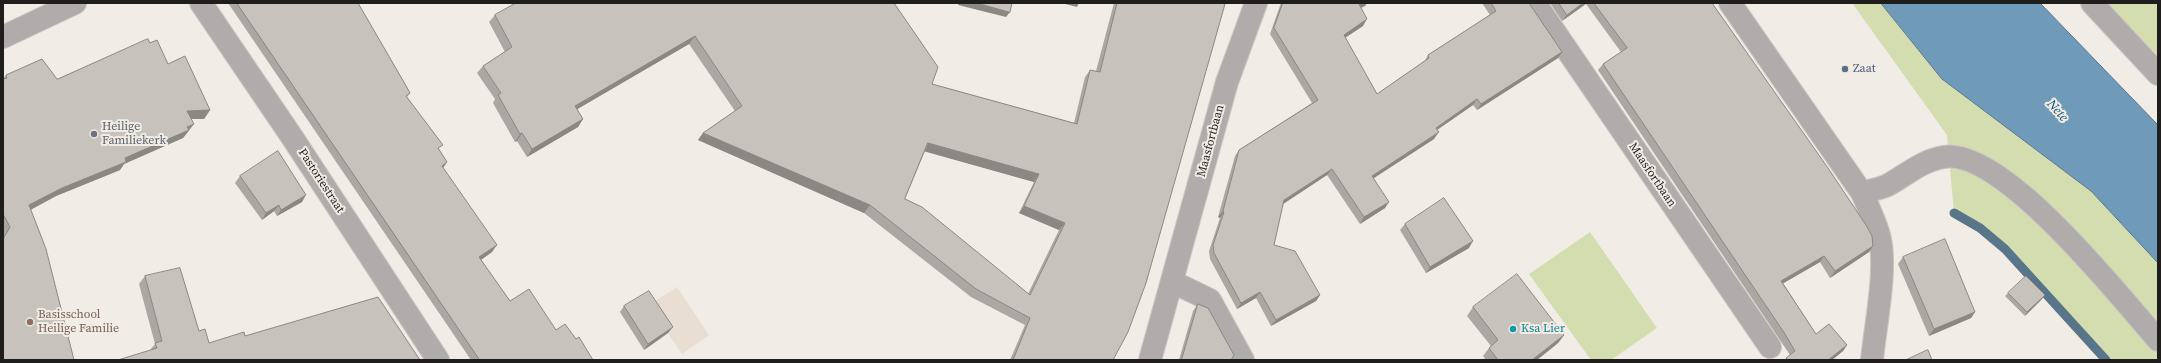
<!DOCTYPE html>
<style>
body{margin:0}
#map{position:relative;width:2161px;height:363px;overflow:hidden;background:#f1ece5;font-family:"Source Serif 4",serif}
canvas{display:block}
.frame{position:absolute;inset:0;border:4px solid #201e1c;pointer-events:none}
</style>
<div id="map">
<canvas width="2161" height="363"></canvas>
<div class="frame"></div>
</div>
<script>
const context = document.querySelector('canvas').getContext('2d');
context.lineJoin = 'round';
function paint(path, color) { context.fillStyle = color; context.fill(path, 'evenodd'); }
function strokePath(path, color, width, dash) { context.strokeStyle = color; context.lineWidth = width; context.lineCap = dash ? 'butt' : 'round'; context.setLineDash(dash || []); context.stroke(path); }
function label(font, color, halo, rows, align = 'center') {
  context.font = font + ' "Source Serif 4",serif'; context.lineWidth = 4; context.setLineDash([]); context.textBaseline = 'middle'; context.strokeStyle = halo; context.fillStyle = color; for (const [text, x, y, turn = 0] of rows) {
    context.save(); context.translate(x, y); context.rotate((+turn || 0) * Math.PI / 180); context.textAlign = isNaN(turn) ? turn : align; if (halo) context.strokeText(text, 0, 0); context.fillText(text, 0, 0); context.restore();
  }
}
paint(new Path2D(`
 M677 287 709 335 682 354 649 305Z`), '#e8ded1');
paint(new Path2D(`
 M1852 3H1881L1942 79 2091 191 2158 263V360H2106L2005 249 1980 228 1954 213 1947 135Z
 M2106 3H2158V56Z
 M1590 232 1657 328 1611 360H1591L1529 274Z`), '#d4ddaf');
const water = new Path2D(`
 M1881 3H2040L2158 125V263L2091 191 1942 79Z`);
paint(water, '#709ab9');
strokePath(water, '#58758a', 1);
strokePath(new Path2D(`
 M1954 213 1980 228 2005 249 2106 360`), '#58758a', 9);
const minor = new Path2D(`
 M201 3 292 137 438 360
 M1535 3 1770 347
 M1730 3 1862 193C1868 206 1875 221 1879 235 1888 266 1875 327 1872 360
 M2092 3 2158 74
 M3 37 75 3
 M1862 193C1870 190 1880 189 1888 185 1906 175 1923 160 1944 157 2003 148 2120 297 2158 340
 M1173 282 1210 300 1243 360
 M1150 360 1227 82 1256 3`);
strokePath(minor, '#cbc7c1', 24);
strokePath(minor, '#b0acab', 22);
paint(new Path2D(`
 M228 3H358L410 93 407 97 447 162 443 168 492 252 481 260 510 301 556 330 576 339 593 360H471Z
 M894 3 932 84 1074 123 1085 77 1090 70 1096 71 1114 3H1221L1113 360H1010L1025 325 971 297 864 213 698 140 703 133 735 111 689 44 577 109 583 119 578 127 527 157 517 141 515 142 493 103 495 99 477 73 483 66 505 52 489 22 495 15ZM925 151 1034 182 1019 213 1059 230 1028 294 905 199Z
 M1281 3H1367L1365 6 1361 8 1363 26 1345 38 1377 94 1424 62 1428 55 1490 15 1482 3H1529L1562 52 1558 58 1477 110 1473 105 1437 130 1434 139 1373 178 1385 208 1360 224 1327 175 1283 204 1274 245 1320 295 1316 301 1271 326 1256 298 1237 309 1210 259 1209 251 1220 218 1218 217 1235 156 1239 150 1312 103 1270 34Z
 M1550 3H1712L1873 246 1869 252 1830 278 1820 262 1783 283 1816 334 1847 345 1843 351 1832 360H1785L1790 355 1780 340 1598 70 1603 64 1621 52 1586 4 1562 21Z
 M150 43 168 64 210 110 204 119H191L188 132 183 138 124 164 120 170 56 196 30 210 3 360V237L4 235 3 233V79L6 75 57 79Z
 M240 176 302 202 277 216 274 211 262 220 235 183Z
 M1405 224 1469 248 1426 273 1400 230Z
 M1903 257 1975 312 1971 318 1929 336 1898 264Z
 M145 276 209 343 245 336 420 360 150 350 155 344 139 284Z
 M2008 293 2042 299 2025 316 2005 296Z
 M1198 304 1231 360H1179L1193 311Z
 M624 306 668 333 644 350 620 312Z
 M1473 307 1564 335 1558 343 1537 360H1486L1483 356 1489 348 1491 346 1467 316Z`), '#aba7a2');
paint(new Path2D(`
 M959 3H977L1010 12 1006 17 958 5Z
 M1061 3H1079L1077 7Z
 M1362 3H1367L1365 6 1355 10 1359 4Z
 M1583 3H1587L1562 21 1567 15Z
 M1367 19 1363 26 1340 41 1344 35Z
 M695 36 689 44 569 114 575 106Z
 M1562 52 1558 58 1477 110 1481 104Z
 M1477 99 1473 105 1431 134 1436 128Z
 M210 110 204 119H181L187 111Z
 M583 119 578 127 527 157 532 149Z
 M194 124 183 138 124 164 120 170 56 196 23 214 29 205 62 188 125 158Z
 M1439 132 1434 139 1368 182 1372 176Z
 M522 133 517 141 515 142 520 134Z
 M703 133 870 205 864 213 698 140Z
 M928 143 1039 174 1034 182 923 151Z
 M447 162 443 168 442 166Z
 M1332 169 1327 175 1280 206 1284 200Z
 M306 195 302 202 277 216 281 210Z
 M1389 202 1385 208 1360 224 1364 217Z
 M279 205 274 211 262 220 266 213Z
 M1024 206 1065 223 1059 230 1019 213Z
 M1223 211 1224 212 1220 218 1218 217Z
 M1473 241 1469 248 1426 273 1430 267Z
 M497 245 492 252 475 264 479 257Z
 M1873 246 1869 252 1830 278 1835 271Z
 M1824 256 1820 262 1777 287 1781 281Z
 M1260 292 1256 298 1237 309 1241 303Z
 M1320 295 1316 301 1271 326 1276 320Z
 M2045 295 2042 299 2025 316 2027 312Z
 M1975 312 1971 318 1929 336 1934 329Z
 M673 327 668 333 644 350 648 344Z
 M1564 335 1558 343 1537 360H1532Z
 M1847 345 1843 351 1832 360H1828Z`), '#8b8884');
const building = new Path2D(`
 M237 3H358L405 84 410 93 406 96 443 145 438 148 447 162 442 166 497 245 479 257 510 301 529 289 556 330 565 324 576 339 579 337 593 360H480Z
 M516 3H894L938 67 932 84 1077 124 1090 70 1100 72 1117 3H1221L1225 4 1146 283 1128 332 1113 360H1013L1030 318 976 289 870 205 703 133 742 106 695 36 575 106 583 119 532 149 522 133 520 134 498 95 501 93 483 66 512 47 495 15ZM928 143 1039 174 1024 206 1065 223 1030 295 922 207 905 199Z
 M977 3H1012L1010 12Z
 M1283 3H1362L1359 4 1367 19 1344 35 1377 94 1429 58 1428 55 1496 11 1491 3H1529L1562 52 1481 104 1477 99 1436 128 1439 132 1372 176 1389 202 1364 217 1332 169 1284 200 1274 245 1295 251 1320 295 1276 320 1260 292 1241 303 1214 253 1213 245 1224 212 1223 211 1239 150 1318 100 1274 28Z
 M1559 3H1583L1567 15Z
 M1594 3H1712L1828 168 1866 225 1872 236 1873 246 1835 271 1824 256 1781 281 1816 334 1829 324 1847 345 1828 360H1788L1786 358 1795 351 1785 334 1603 64 1627 48Z
 M148 39 150 43 157 40 168 64 185 56 210 110 187 111 194 124 187 127 189 130 125 158 126 162 62 188 29 205 46 249 74 360H3V239L10 227 3 214V79L7 78 6 75 42 59 57 79Z
 M278 151 306 195 281 210 279 205 266 213 240 176Z
 M1444 198 1473 241 1430 267 1405 224Z
 M1945 239 1975 312 1934 329 1903 257Z
 M180 268 199 331 205 329 209 343 244 332 245 336 378 297 420 360H118L157 348 155 343 162 341 145 276Z
 M1517 274 1564 335 1532 360H1498L1489 348 1498 340 1473 307Z
 M2026 276 2045 295 2027 312 2008 293Z
 M649 291 673 327 648 344 624 306Z
 M1198 304 1208 308 1234 355 1231 360H1181L1182 358Z
 M1928 350 1932 360H1906Z`);
paint(building, '#c7c2bc');
strokePath(building, '#8b8884', 1);
for (const [x, y, r, color] of [
 [1845,69,4,"#5c6f8a"],
 [94,134,4,"#6b7280"],
 [30,322,4,"#8d6e63"],
 [1513,329,4,"#0f9aa8"]
]) { const dot = new Path2D(); dot.arc(x, y, r, 0, 2 * Math.PI); context.fillStyle = color; context.fill(dot); strokePath(dot, '#f1ece5', 1.5); }
label('12px', '#4e5e75', '#f1ece5', [
 ["Zaat",1853,69]
], 'left');
label('12px', '#5b616d', '#f1ece5', [
 ["Heilige",102,127],
 ["Familiekerk",102,141]
], 'left');
label('12px', '#201e1c', '#f1ece5', [
 ["Maasfortbaan",1211,141,-75],
 ["Maasfortbaan",1652,175,56],
 ["Pastoriestraat",321,181,57]
]);
label('12px', '#785e54', '#f1ece5', [
 ["Basisschool",38,315],
 ["Heilige Familie",38,329]
], 'left');
label('12px', '#0d838f', '#f1ece5', [
 ["Ksa Lier",1521,329]
], 'left');
label('italic 13px', '#0b547e', '#f1ece5', [
 ["Nete",2057,111,48]
]);
</script>
